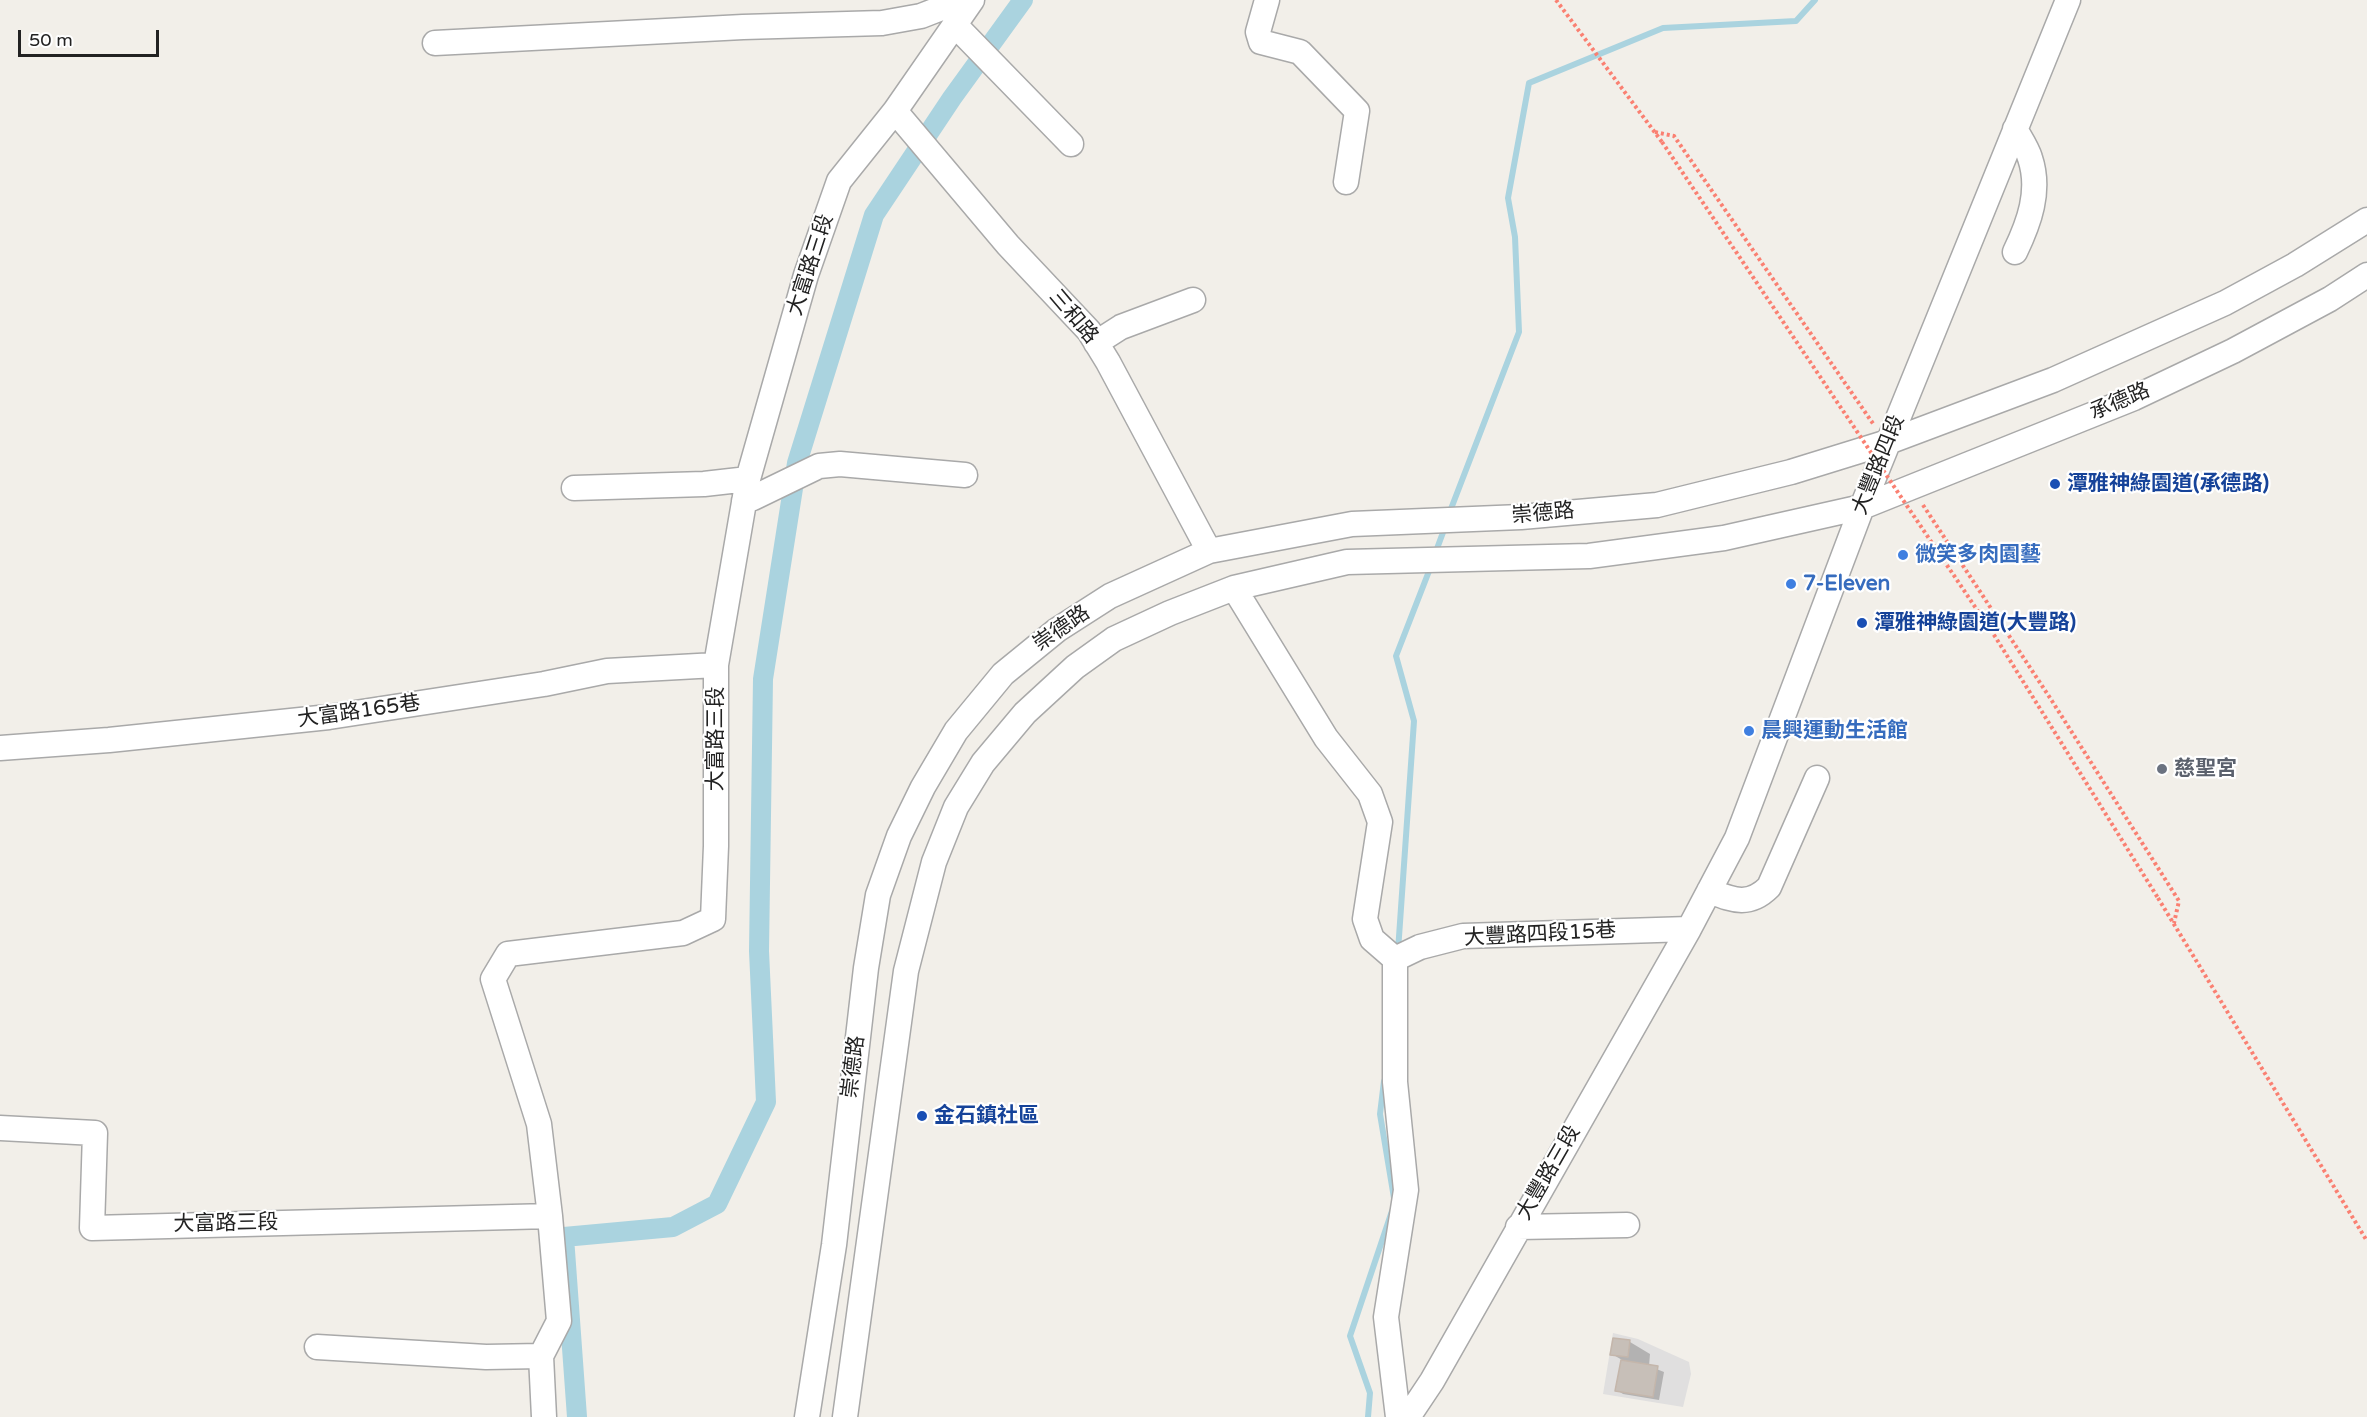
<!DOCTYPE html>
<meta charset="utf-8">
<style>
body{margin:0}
#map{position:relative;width:2367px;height:1417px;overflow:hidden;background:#f2efe9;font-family:"Varela Round",sans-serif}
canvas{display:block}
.scale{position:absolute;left:18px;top:30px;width:141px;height:27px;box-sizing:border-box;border:3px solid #222;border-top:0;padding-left:8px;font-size:18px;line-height:21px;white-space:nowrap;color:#222;-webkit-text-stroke:4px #fff;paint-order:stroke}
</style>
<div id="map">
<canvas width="2367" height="1417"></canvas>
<div class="scale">50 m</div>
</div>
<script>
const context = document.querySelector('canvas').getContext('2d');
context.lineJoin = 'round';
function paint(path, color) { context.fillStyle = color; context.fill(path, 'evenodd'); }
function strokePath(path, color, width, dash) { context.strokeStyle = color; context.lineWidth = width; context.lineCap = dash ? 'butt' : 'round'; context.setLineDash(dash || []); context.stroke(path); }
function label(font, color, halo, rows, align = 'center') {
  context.font = font + ' "Varela Round","Noto Sans TC",sans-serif'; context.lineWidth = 4.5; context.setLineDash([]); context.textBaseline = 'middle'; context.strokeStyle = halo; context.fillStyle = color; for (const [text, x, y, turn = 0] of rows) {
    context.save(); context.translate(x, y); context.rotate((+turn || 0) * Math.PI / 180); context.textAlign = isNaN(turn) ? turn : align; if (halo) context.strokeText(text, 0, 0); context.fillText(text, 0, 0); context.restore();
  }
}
paint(new Path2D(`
 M1613 1333 1638 1339 1689 1362 1691 1374 1683 1407 1603 1394Z`), '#e0dfdf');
paint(new Path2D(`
 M1630 1342 1650 1354 1649 1366 1664 1372 1659 1400 1623 1394 1617 1390 1622 1360 1612 1354Z`), '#0003');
strokePath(new Path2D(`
 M1449 514 1519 332 1515 237 1508 198 1529 83 1663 28 1796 21 1815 0
 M1435 554 1445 527
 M1398 951 1414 721 1396 656 1431 566
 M1384 1081 1380 1114 1394 1198
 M1368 1417 1370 1393 1350 1336 1392 1211`), '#aad3df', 6);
strokePath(new Path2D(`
 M577 1417 564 1237 673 1227 717 1204 766 1102 759 951 763 679 797 463 874 215 952 98 1023 0`), '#aad3df', 20);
const building = new Path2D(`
 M1613 1338 1630 1340 1628 1357 1610 1355Z
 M1621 1360 1658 1366 1653 1397 1615 1391Z`);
paint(building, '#c7bfb8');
strokePath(building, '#c4b6ab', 1.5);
const minor = new Path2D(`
 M1267 0 1258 32 1261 42 1300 52 1357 111 1346 182
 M955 25 1071 144
 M435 43 743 27 882 23 921 16 962 0
 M895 111 1008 245 1089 331 1108 362 1209 551
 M2015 252C2029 223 2041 191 2030 158 2027 148 2020 138 2015 129
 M1096 343 1121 327 1193 300
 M574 488 704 484 748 479
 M744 501 753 498 819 466 840 464 965 475
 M1234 588 1326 738 1370 794 1380 822 1365 919 1372 939 1395 959
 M0 748 109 740 329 717 544 684 607 671 716 665
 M1709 891C1733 900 1749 907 1769 887L1817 778
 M1395 959V1082L1406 1190 1386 1317 1398 1417
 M1395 959 1420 947 1463 936 1689 929
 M0 1128 95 1133 92 1228 550 1216
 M1518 1227 1627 1225
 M317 1347 486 1357 541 1356
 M544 1417 541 1356 559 1321 550 1216 539 1124 493 979 508 954 683 933 713 919 716 846V665L748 479 806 275 839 181 895 111 972 0
 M807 1417 834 1245 866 968 878 895 899 836 923 787 956 731 1003 674 1057 630 1110 596 1209 551 1352 524 1521 517 1657 505 1791 472 1888 442 2053 380 2225 303 2295 265 2367 220
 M845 1417 906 971 934 862 956 807 983 763 1025 713 1075 667 1114 639 1170 613 1234 588 1347 562 1589 556 1724 538 1862 507 2134 398 2233 351 2330 299 2367 275
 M1408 1417 1432 1381 1689 929 1737 838 1862 507 2068 0`);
strokePath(minor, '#a9a9a9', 27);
strokePath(new Path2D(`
 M1556 0 1662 142
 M1655 132 1674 136 1874 425
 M1923 505 2052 701 2179 901 2174 923
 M2158 898 2367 1241`), '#fa8072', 4, [3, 3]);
strokePath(minor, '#fff', 24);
strokePath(new Path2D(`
 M1662 142 1996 638 2158 898`), '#fa8072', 4, [3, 3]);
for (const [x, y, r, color] of [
 [2055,484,6,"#1a4fb4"],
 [1903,555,6,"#3f7fe0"],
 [1791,584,6,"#3f7fe0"],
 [1862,623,6,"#1a4fb4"],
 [1749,731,6,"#3f7fe0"],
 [2162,769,6,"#6b7280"],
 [922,1116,6,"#1a4fb4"]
]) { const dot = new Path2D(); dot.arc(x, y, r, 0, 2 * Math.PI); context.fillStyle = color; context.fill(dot); strokePath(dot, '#fff', 2); }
label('21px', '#222', '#fff', [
 ["大富路三段",811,265,-72],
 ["三和路",1073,317,50],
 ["承德路",2120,402,-23],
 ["大豐路四段",1879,465,-68],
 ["崇德路",1543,514,-5],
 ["崇德路",1062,629,-35],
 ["大富路165巷",359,712,-8],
 ["大富路三段",716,739,-90],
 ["大豐路四段15巷",1540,935,-3],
 ["崇德路",854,1067,-83],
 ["大豐路三段",1549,1173,-60],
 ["大富路三段",226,1224,-1]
]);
label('bold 21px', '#164399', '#fff', [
 ["潭雅神綠園道(承德路)",2067,484],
 ["潭雅神綠園道(大豐路)",1874,623],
 ["金石鎮社區",934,1116]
], 'left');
label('bold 21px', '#366cbe', '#fff', [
 ["微笑多肉園藝",1915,555],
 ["7-Eleven",1803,584],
 ["晨興運動生活館",1761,731]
], 'left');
label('bold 21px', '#5b616d', '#fff', [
 ["慈聖宮",2174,769]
], 'left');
</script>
